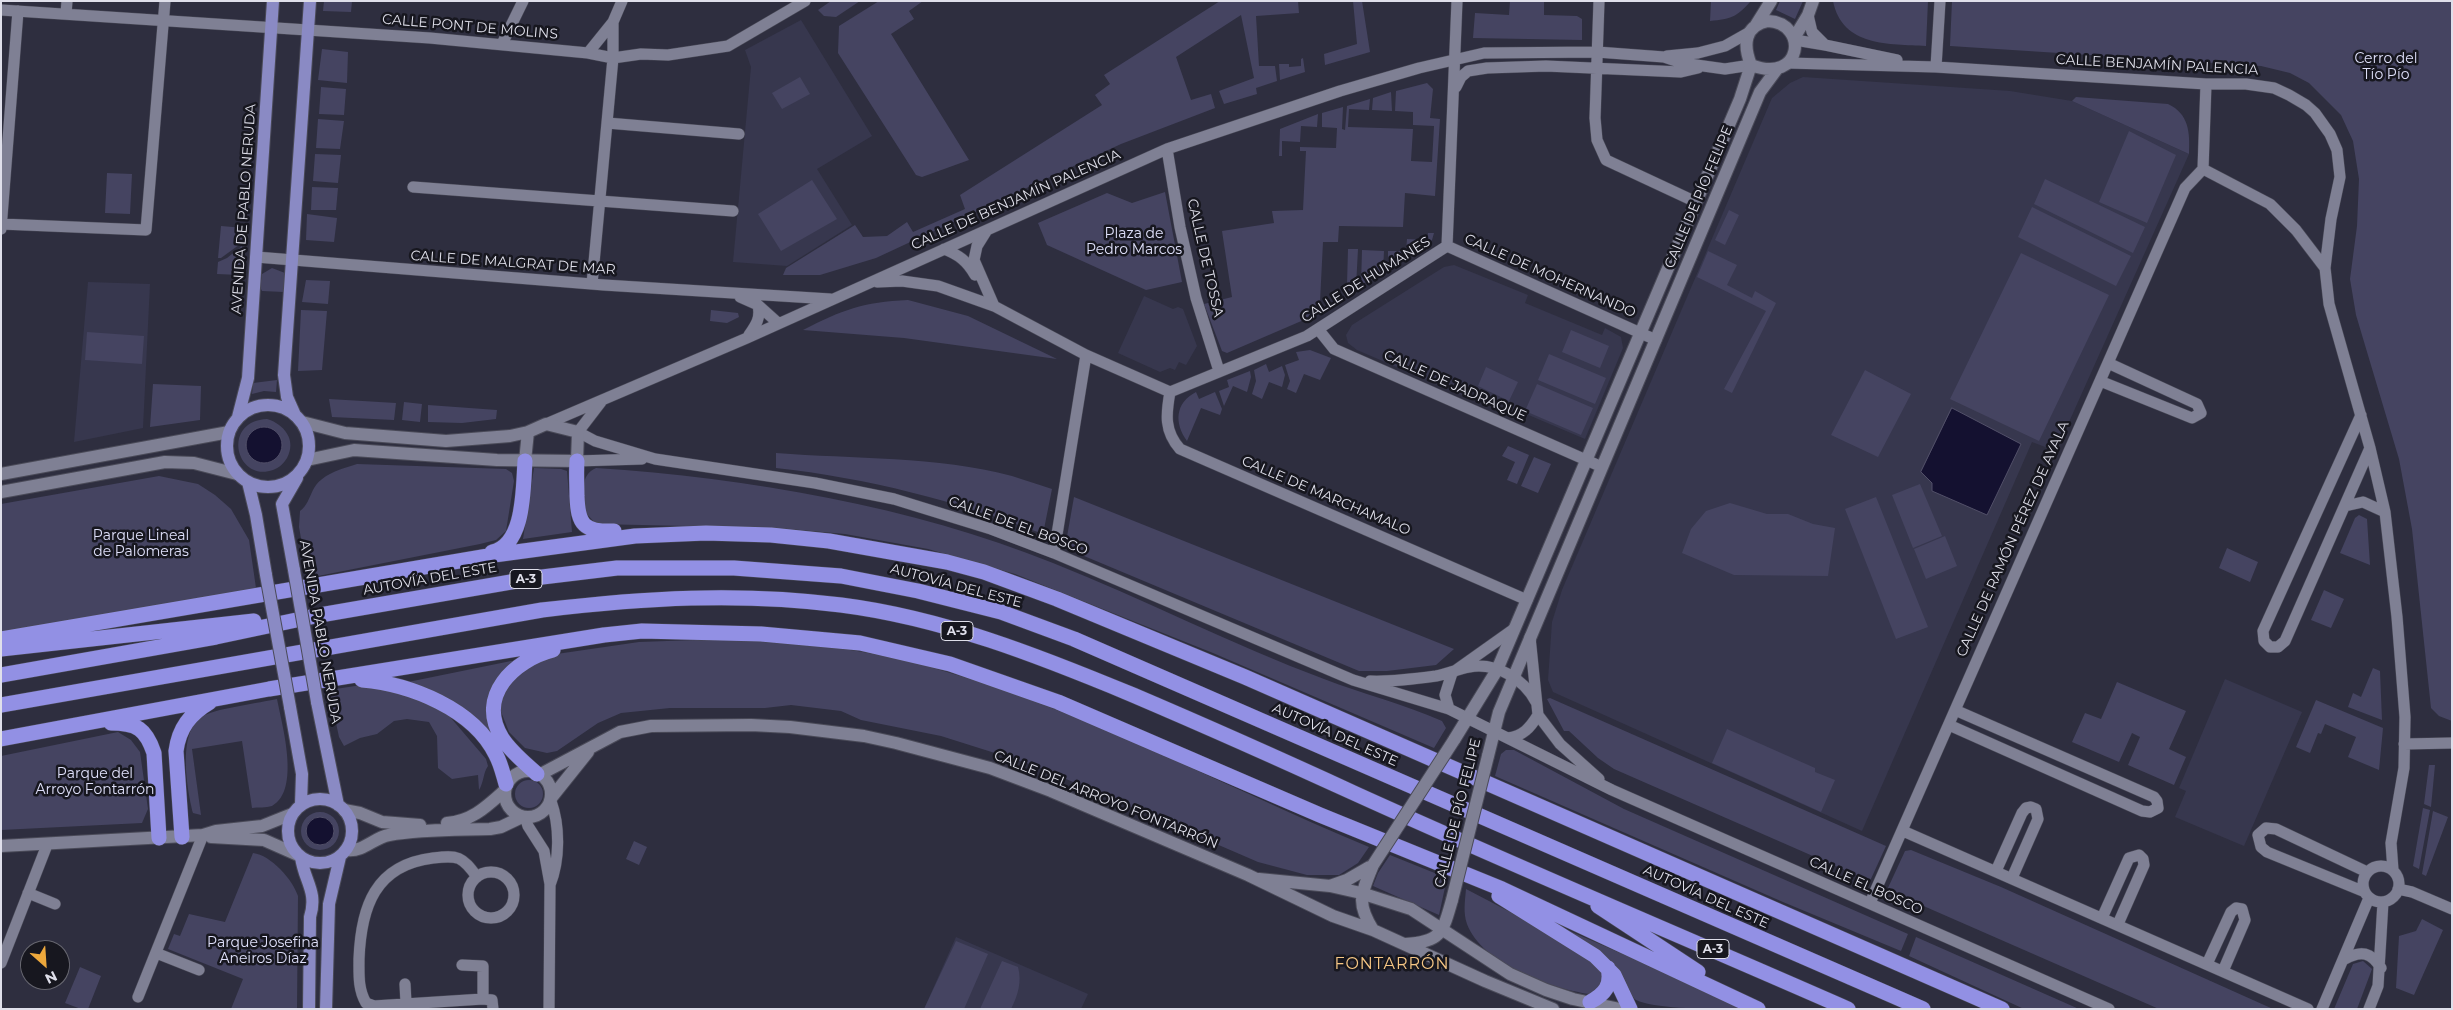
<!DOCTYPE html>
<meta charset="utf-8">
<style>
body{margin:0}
#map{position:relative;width:2453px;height:1010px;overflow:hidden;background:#2e2e3f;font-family:Montserrat,sans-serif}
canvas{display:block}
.frame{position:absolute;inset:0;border:2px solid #dfdfea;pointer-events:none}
.north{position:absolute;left:20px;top:940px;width:50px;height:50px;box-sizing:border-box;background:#17171f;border:1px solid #676770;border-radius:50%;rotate:154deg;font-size:14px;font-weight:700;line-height:20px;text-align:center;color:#dfdfea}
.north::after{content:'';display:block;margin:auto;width:18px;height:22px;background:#eda83c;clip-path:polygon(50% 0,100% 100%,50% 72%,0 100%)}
</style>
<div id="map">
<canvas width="2453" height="1010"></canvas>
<div class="frame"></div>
<div class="north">N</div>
</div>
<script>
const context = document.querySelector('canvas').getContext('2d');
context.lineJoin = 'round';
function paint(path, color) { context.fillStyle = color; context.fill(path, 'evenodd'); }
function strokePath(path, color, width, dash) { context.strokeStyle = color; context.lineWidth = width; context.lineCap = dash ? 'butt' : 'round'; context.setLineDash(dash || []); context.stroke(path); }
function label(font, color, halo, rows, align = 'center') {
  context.font = font + ' Montserrat,sans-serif'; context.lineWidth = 5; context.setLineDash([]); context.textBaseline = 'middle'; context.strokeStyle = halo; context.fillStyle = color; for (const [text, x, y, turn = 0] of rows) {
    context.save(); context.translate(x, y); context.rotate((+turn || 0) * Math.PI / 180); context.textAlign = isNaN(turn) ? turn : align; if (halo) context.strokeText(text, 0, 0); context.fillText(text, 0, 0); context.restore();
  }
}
paint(new Path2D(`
 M801 20 872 136 817 169 852 225 787 266 733 262 751 67 745 50Z
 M1803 77 2010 91 2072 101 2189 154 2056 451 2032 442 1862 831 1553 692 1548 680 1552 622 1562 590 1772 98 1790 83Z
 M1454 265 1528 295 1525 303 1602 335 1605 328 1621 337 1623 348 1585 439 1465 388 1462 395 1357 350 1348 343 1346 335 1352 325 1444 267Z
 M88 282 150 284 143 428 74 442Z
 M1144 296 1173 309 1178 307 1183 309 1197 346 1186 365 1179 362 1175 370 1170 368 1160 372 1118 353Z
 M2225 679 2302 712 2244 846 2175 817 2186 791 2179 788Z
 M956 937 1088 994 1081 1009H924Z`), '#37374e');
paint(new Path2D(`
 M324 1H352L351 12 323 11Z
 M831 1H860L836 17 824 16 818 10Z
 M879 1H923L909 11 914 19 891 34 969 160 922 177 916 175 838 53 839 26Z
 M1220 1H1298L1299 13 1256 16 1259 66H1275L1277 81 1256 88 1257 94 1224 104 1219 91 1254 78 1241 15 1176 57 1191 100 1211 94 1215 108 1121 144 876 258 820 275H783L786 268 855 225 863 237 887 236 907 222 913 232 965 209 960 195 1102 105 1095 95 1110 84 1104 75Z
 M1353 1H1362L1370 52 1325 65 1324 54 1357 44Z
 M1510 1H1544V15L1577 16 1582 19V40L1473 38 1475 13 1509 15Z
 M1711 1H1751C1737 17 1731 19 1710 21Z
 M1780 1H1803L1795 19 1776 10Z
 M1833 1H1928L1926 46C1890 44 1842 47 1833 1Z
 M1952 1H2452V721L2439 716 2431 708 2412 529 2399 459 2356 315 2350 279 2357 226 2359 179 2353 141 2341 115 2309 83 2290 73 2261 66 1950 46Z
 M322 49 348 52 347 83 318 80Z
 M1303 58 1305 72 1280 80 1279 64H1289V67L1301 66V59Z
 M800 77 810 94 782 109 772 93Z
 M1427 83 1433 89 1430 118 1440 119 1435 196 1405 193 1403 227 1339 226 1338 242H1323L1320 302 1306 319 1227 353 1222 351 1204 304 1232 297 1222 231 1274 223 1272 211 1303 210 1306 151H1300V147L1336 148 1337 128 1322 127V113L1343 107 1342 129 1345 130 1347 106 1370 99 1369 110 1349 109 1348 127 1413 129 1411 161 1432 162 1434 126 1413 125V112L1395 111 1396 91Z
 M321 87 346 89 344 115 319 114Z
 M1391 92 1392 111 1372 110 1373 98Z
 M2076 97 2168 104C2189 114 2190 132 2189 154L2072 101Z
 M1318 114 1317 127 1301 126 1300 142 1282 141V156H1279L1280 129Z
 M318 119 344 121 340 149 316 148Z
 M2129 131 2176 155 2147 223 2099 202Z
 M315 154 341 155 338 183 313 181Z
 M107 173 132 174 130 214 105 213Z
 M2045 179 2145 227 2133 253 2034 204Z
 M812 180 837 219 781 251 758 214Z
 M312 187 338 188 336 210H311Z
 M1165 192 1182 282 1146 290 1047 245 1038 223 1107 193 1132 203Z
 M2032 207 2131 256 2116 286 2018 237Z
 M1729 210 1739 215 1725 245 1715 240Z
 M307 214 337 218 334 242 306 240Z
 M221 226 244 228 243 242 221 258H218Z
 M1428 233H1434L1432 240 1428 246 1388 270V251H1406L1407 239 1427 240Z
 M242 246 240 275 217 274 218 262 227 258Z
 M1348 249H1358L1356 287 1351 290 1347 284Z
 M1362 250 1384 251 1383 272 1361 285Z
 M1708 251 1737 265 1727 285 1752 298 1755 291 1776 303 1732 393 1724 389 1766 311 1697 277Z
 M2021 253 2109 295 2039 441 1950 399Z
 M272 268 285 273 284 292 262 291 260 287 262 274Z
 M306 280 330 281 328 304 302 302Z
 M908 300 968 316 1057 359 904 338 803 330C842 310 863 302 908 300Z
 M301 310 327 311 322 370 298 371Z
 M711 310 738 313 739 317 727 323 710 321Z
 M1571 330 1609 346 1600 368 1562 352Z
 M87 332 144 336 142 364 85 360Z
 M1310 350 1331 358 1320 380 1304 374 1296 393 1287 389 1290 381 1285 365 1299 360 1296 352Z
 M1549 354 1606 378 1595 404 1538 380Z
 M1266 364 1269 372 1282 366 1285 375 1282 387 1269 382 1262 399 1252 394 1256 381 1254 370Z
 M1486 367 1518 382 1509 401 1478 386Z
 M1865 370 1911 394 1878 457 1831 435Z
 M1250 371 1251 377 1247 392 1233 386 1224 406 1219 391 1229 387 1227 380Z
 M277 380 276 392 264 391 252 394 253 383Z
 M153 384 201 386 200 420 150 427Z
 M1537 384 1593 408 1581 435 1525 411Z
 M1196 392 1199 399 1215 392 1222 409 1220 415 1201 408 1187 441C1174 423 1175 403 1196 392Z
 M329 399 396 403 394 420 332 417Z
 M404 402 422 404 420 422 402 420Z
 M428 405 497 410 496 419 462 423 428 422Z
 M267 419C284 424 297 440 287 458 284 463 279 468 273 470 236 483 221 421 267 419Z
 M1508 446 1529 455 1517 484 1507 480 1515 462 1502 456Z
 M776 453C853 459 937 456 1012 476 1025 480 1039 485 1052 489L1043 534C957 501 867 478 776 468Z
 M1534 457 1551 464 1538 493 1521 486Z
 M357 464 506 469 512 473 514 481 506 531 496 540 480 544 308 578 299 527 300 511C307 506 309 498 313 490 321 474 341 469 357 464Z
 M534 468 561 469 567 471 572 532 523 539Z
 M596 468C748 478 912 506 1053 563 1144 599 1232 645 1324 679 1363 694 1404 704 1442 721L1446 728 1434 748 1213 653 1015 574 928 549 845 534 777 528 596 524 584 511C584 495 579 475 596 468Z
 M159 476 198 484 215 495 231 509 249 540 256 588 1 636V504Z
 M1920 484 1942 536 1913 548 1892 495Z
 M1074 497 1454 649 1436 665 1387 671H1359L1065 548Z
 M1876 497 1928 627 1896 639 1845 509Z
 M1730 503 1767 514H1788L1813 524 1835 528 1828 576 1734 575 1682 553 1691 529 1706 511Z
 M2359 515 2367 519 2370 565 2340 553 2355 518Z
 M1945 536 1957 566 1926 579 1914 549Z
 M2227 548 2258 562 2250 582 2219 568Z
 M2324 590 2344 599 2331 628 2311 620Z
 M696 640C764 641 833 644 899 659 1062 698 1215 783 1369 847L1358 863 1339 875H1307L1258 862 1036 766 941 736 861 720 841 711 791 705 765 708H670L621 713 598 723 557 751 547 753 525 748 509 732 498 704 501 694 536 657 639 642Z
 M511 661H517L508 668 495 735 491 737 408 682Z
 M2373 668 2380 671 2382 720 2348 707 2353 693 2361 697Z
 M2117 682 2186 711 2169 749 2186 757 2174 785 2128 765 2140 737 2132 733 2119 762 2072 742 2085 713 2101 719Z
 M368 684 391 688 445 711 486 759 488 766C483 773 484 782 479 790L478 775 452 779 438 768 437 736 429 722 407 719 394 721 377 734 360 738 344 746 339 737 329 690Z
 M1550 698 1886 846 1870 881 1614 769 1598 758 1569 731H1564L1547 699Z
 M277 699C282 725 301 790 272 806 266 808 258 807 252 808L242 741 192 749 201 815 193 813C187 789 176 728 205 715 220 708 259 703 277 699Z
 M2316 700 2383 728 2379 770 2348 757 2356 737 2325 724 2321 734 2318 733 2310 753 2296 747Z
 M1727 729 1815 768V772L1835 780 1821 812 1712 763Z
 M118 732 131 740 140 752 148 809 142 823 1 830V756Z
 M1506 750H1514L1624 809 1908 934 1901 951 1783 902 1495 776 1501 754Z
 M2429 765H2435L2431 807 2424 804Z
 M515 794a14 14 0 1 1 28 0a14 14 0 1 1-28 0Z
 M2423 808 2430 810 2419 869 2413 866Z
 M2433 811 2448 817 2426 876 2422 874Z
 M301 831a19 19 0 1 1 38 0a19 19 0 1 1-38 0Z
 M634 841 647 847 639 865 626 859Z
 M1911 850 2001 887 2273 1009H2159L1887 890 1905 851Z
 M253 853C271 855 293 880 298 896L297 1009H231L243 979 168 949 174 934 180 936 189 914 225 922Z
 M1390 855 1447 878 1439 915 1373 886 1378 873Z
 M1466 889 1512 913 1598 962 1605 983 1589 994C1550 988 1482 964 1467 924 1463 913 1465 901 1466 889Z
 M2422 919 2443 930 2414 995 2396 988 2399 936 2416 931Z
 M1565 929 1750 1009C1722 1009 1657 1010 1636 1000 1629 995 1626 976 1617 968 1601 954 1582 942 1565 929Z
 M1916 937 2079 1009H2024L1909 956Z
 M956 941 988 954 964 1009H924Z
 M1002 961 1018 967C1022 982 1018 995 1011 1009H980Z
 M2363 961 2372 969 2357 1009H2334L2353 964Z
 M80 967 101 976 88 1009H81L65 1003Z`), '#454461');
const water = new Path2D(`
 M1952 408 2021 444 1987 515 1932 491V483L1921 472Z
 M246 445a18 18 0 1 1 36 0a18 18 0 1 1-36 0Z
 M306 831a14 14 0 1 1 28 0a14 14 0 1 1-28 0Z`);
paint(water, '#141130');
strokePath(water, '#514f68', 1);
const street = new Path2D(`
 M1599 1 1595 118 1597 140 1606 160 1696 202
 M1 10 430 38 588 53 613 58 641 54 668 55 728 46 805 1
 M66 14 67 1
 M1808 15 1812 32 1825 45 1897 60
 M1795 40 1825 45
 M502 44 523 1
 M588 53 613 22 622 1
 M1667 56 1698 53 1725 46 1748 33
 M1788 63 1936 67 2206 84H2246L2274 88 2289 95 2306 105 2315 113 2330 134 2337 150 2340 177 2331 219 2325 268 2329 304 2370 448 2385 512 2397 617 2405 717 2404 768 2391 843 2393 870
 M1936 67 1940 1
 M1456 87 1461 77 1468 71 1487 68 1546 66 1681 72 1698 68
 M607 123 739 134
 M1167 149 1180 227 1196 298 1219 371
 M2203 169 2270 204 2296 230 2325 268
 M413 187 733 211
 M1 224 146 230 165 1
 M1 229 18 11
 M987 230 977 246 974 260 994 306
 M1447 246 1656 340
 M944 249C959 255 967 261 975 275
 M256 257 604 285 830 299
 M877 282 902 281 938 286 994 306 1086 355 1170 392 1307 336 1447 246 1457 1
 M592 284 613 58V22
 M740 297 758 305 778 323
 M1318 329 1334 349 1602 467
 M749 335C756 325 761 318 758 305
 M2100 381 2192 418 2201 413 2197 404 2108 363
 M1170 392C1166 414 1164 431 1180 449L1527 600
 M601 402 578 432 595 441 655 459 815 483 894 499 991 529 1054 553 1353 680 1449 709 1612 790 2109 1009
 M2361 415 2263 631 2264 641 2270 647H2278L2285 641 2370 448
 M546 424 747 338 1167 149 1340 91 1419 68 1484 53 1597 52 1664 57 1682 63 1725 69 1751 65
 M577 461 642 459
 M2345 506 2363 502 2385 512
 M1054 553 1086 355
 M1370 681C1392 682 1414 679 1436 676 1447 674 1458 669 1469 667 1496 662 1524 679 1536 702
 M1449 709 1445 695 1452 673 1514 629
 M1538 715 1560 744 1599 779
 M1949 725 2142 811 2150 812 2158 808 2157 801 2154 797 1955 710
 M1508 738C1523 736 1530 728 1538 715L1530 637
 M2404 744 2452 743
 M525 817 528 826 544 851 550 884
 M1903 831 2308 1009
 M2363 884a18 18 0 1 1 36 0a18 18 0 1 1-36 0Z
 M1996 871 2022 813 2026 808 2031 807 2036 809 2038 819 2012 878
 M468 895a23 23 0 1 1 46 0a23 23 0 1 1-46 0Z
 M477 877C462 856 458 855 433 858 375 865 361 907 359 959 359 975 358 989 366 1003L374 1006 483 999 492 1000 493 1009
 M2398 889 2412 892 2452 909
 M2365 892 2267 852 2261 847 2258 835 2266 828 2276 829 2367 872
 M28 893 55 904
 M1870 903 2185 188 2203 169 2206 84
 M2102 918 2129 858 2139 855 2143 859 2144 865 2118 924
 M156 953 199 970
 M2345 959C2361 950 2371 952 2381 968
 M1 963 47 845
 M2207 964 2231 912 2236 908 2242 909 2245 920 2223 971
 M462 965 483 966V999
 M405 984 406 1003
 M138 997 203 835
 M549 1009 550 885C560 860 560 826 551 801
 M2322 1009 2369 898
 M2369 1009 2378 986 2383 902`);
const secondary = new Path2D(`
 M1768 21C1809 23 1803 85 1751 65 1743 45 1744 26 1768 21Z
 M1756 25 1771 1
 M1794 38 1808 15 1813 1
 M302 422 345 433 446 441 510 436 528 432 546 424 578 432 577 461 497 460 354 450 307 460
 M525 461 528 432
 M1 474 229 432
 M1 492 165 462 194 463 237 474
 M1454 740 1497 670 1740 99 1751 65
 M1488 756 1499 712 1760 92 1777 69
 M505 794a23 23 0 1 1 46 0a23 23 0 1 1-46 0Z
 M539 775 620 732 651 726 751 725 790 727 864 736 896 743 990 768 1051 791 1248 875 1333 916 1373 930 1485 981 1553 1009
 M552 797 588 752
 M344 810 360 813 382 822 420 825
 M447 823C472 821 486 807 504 791
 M211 837 264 840 298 855
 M1 846 203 835 216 831 262 826 292 814
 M347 850C364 852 373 838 389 835 422 829 457 830 490 829L501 827 522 817
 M1373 865C1361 894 1356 903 1373 930
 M1259 879 1330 886 1361 893 1411 909 1510 974 1546 990 1573 999 1620 1009
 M1330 886 1347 880 1373 865
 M1406 944C1442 942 1443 931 1452 900`);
const primary = new Path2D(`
 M227 446a41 41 0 1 1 82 0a41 41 0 1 1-82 0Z
 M295 415 287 397 284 375 310 1
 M238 417 248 378 273 1
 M248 482 256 515 266 575
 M294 570 282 504 297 478
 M317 702 338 805
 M290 707 302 774 301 804
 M288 831a32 32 0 1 1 64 0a32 32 0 1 1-64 0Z
 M301 857C304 881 318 891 310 917L309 1009
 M326 1009 329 904 340 857`);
const highway = new Path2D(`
 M577 461C576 473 577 484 577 496 578 525 584 532 614 531
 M492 552C525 545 523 488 525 461
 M1 639 494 555 635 536 706 533 771 535 829 541 947 562 984 572 1057 599 1245 677 2002 1009
 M1 649 254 621
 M1 675 216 637 320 615 534 578 617 568H734L841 576 918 591 1001 612 1074 639 1923 1009
 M362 680C410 684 474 709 496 755 501 764 503 774 506 784
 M1 705 542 610C644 598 738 592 841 605 943 618 1039 656 1133 695 1208 727 1282 760 1356 794 1519 868 1684 937 1848 1009
 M111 723C137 723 146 729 154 753L159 838
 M1 739 269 689 604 635 642 631 761 634 860 643 950 664 1058 702 1320 815 1502 889 1758 1009
 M537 774C525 763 511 752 502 738 476 696 514 660 553 650
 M182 837 176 751C179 728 190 714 210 702
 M1499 896 1595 956 1614 975 1630 1009
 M1598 906 1698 972
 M1590 1002C1605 994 1612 985 1608 968`);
strokePath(street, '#4a4a58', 12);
strokePath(secondary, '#4a4a58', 14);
strokePath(primary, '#4a4a58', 14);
strokePath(highway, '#4a4a58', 16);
strokePath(street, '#7f8094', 11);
strokePath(secondary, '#7f8094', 12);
strokePath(primary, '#8a8ac4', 12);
strokePath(highway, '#9290e4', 15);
const secondaryBridge = new Path2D(`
 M1373 865 1454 740
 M1452 900 1488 756`);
const primaryBridge = new Path2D(`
 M294 570 317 702
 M266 575 290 707`);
strokePath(secondaryBridge, '#4a4a58', 14, []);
strokePath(primaryBridge, '#4a4a58', 14, []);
strokePath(secondaryBridge, '#7f8094', 12);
strokePath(primaryBridge, '#8a8ac4', 12);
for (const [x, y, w] of [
 [526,579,32],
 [957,631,32],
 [1713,949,32]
]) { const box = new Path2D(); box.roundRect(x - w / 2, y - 9.5, w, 19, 4); context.fillStyle = '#17171f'; context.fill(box); strokePath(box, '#dfdfea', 1); }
label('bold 12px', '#dfdfea', null, [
 ["A-3",526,579],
 ["A-3",957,631],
 ["A-3",1713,949]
]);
label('14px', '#dfdfea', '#17171f', [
 ["CALLE PONT DE MOLINS",470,27,5],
 ["CALLE BENJAMÍN PALENCIA",2157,65,3],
 ["CALLE DE PÍO FELIPE",1699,197,-67],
 ["CALLE DE BENJAMÍN PALENCIA",1016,200,-24],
 ["AVENIDA DE PABLO NERUDA",244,209,-86],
 ["CALLE DE TOSSA",1205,258,77],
 ["CALLE DE MALGRAT DE MAR",513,263,4],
 ["CALLE DE MOHERNANDO",1550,276,24],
 ["CALLE DE HUMANES",1366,280,-32],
 ["CALLE DE JADRAQUE",1455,386,24],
 ["CALLE DE MARCHAMALO",1326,496,23],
 ["CALLE DE EL BOSCO",1018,526,20],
 ["CALLE DE RAMÓN PÉREZ DE AYALA",2013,539,-66],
 ["AUTOVÍA DEL ESTE",430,579,-10],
 ["AUTOVÍA DEL ESTE",956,586,15],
 ["AVENIDA PABLO NERUDA",320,632,80],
 ["AUTOVÍA DEL ESTE",1335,735,24],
 ["CALLE DEL ARROYO FONTARRÓN",1106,800,22],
 ["CALLE DE PÍO FELIPE",1458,813,-76],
 ["CALLE EL BOSCO",1866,886,24],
 ["AUTOVÍA DEL ESTE",1706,897,24]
]);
label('14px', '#dfe0fa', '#17171f', [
 ["Cerro del",2386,59],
 ["Tío Pío",2386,75],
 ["Plaza de",1134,234],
 ["Pedro Marcos",1134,250],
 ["Parque Lineal",141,536],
 ["de Palomeras",141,552],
 ["Parque del",95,774],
 ["Arroyo Fontarrón",95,790],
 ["Parque Josefina",263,943],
 ["Aneiros Díaz",263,959]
]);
context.letterSpacing = '1px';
label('16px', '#f7c785', '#17171f', [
 ["FONTARRÓN",1392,964]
]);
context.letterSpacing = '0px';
</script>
